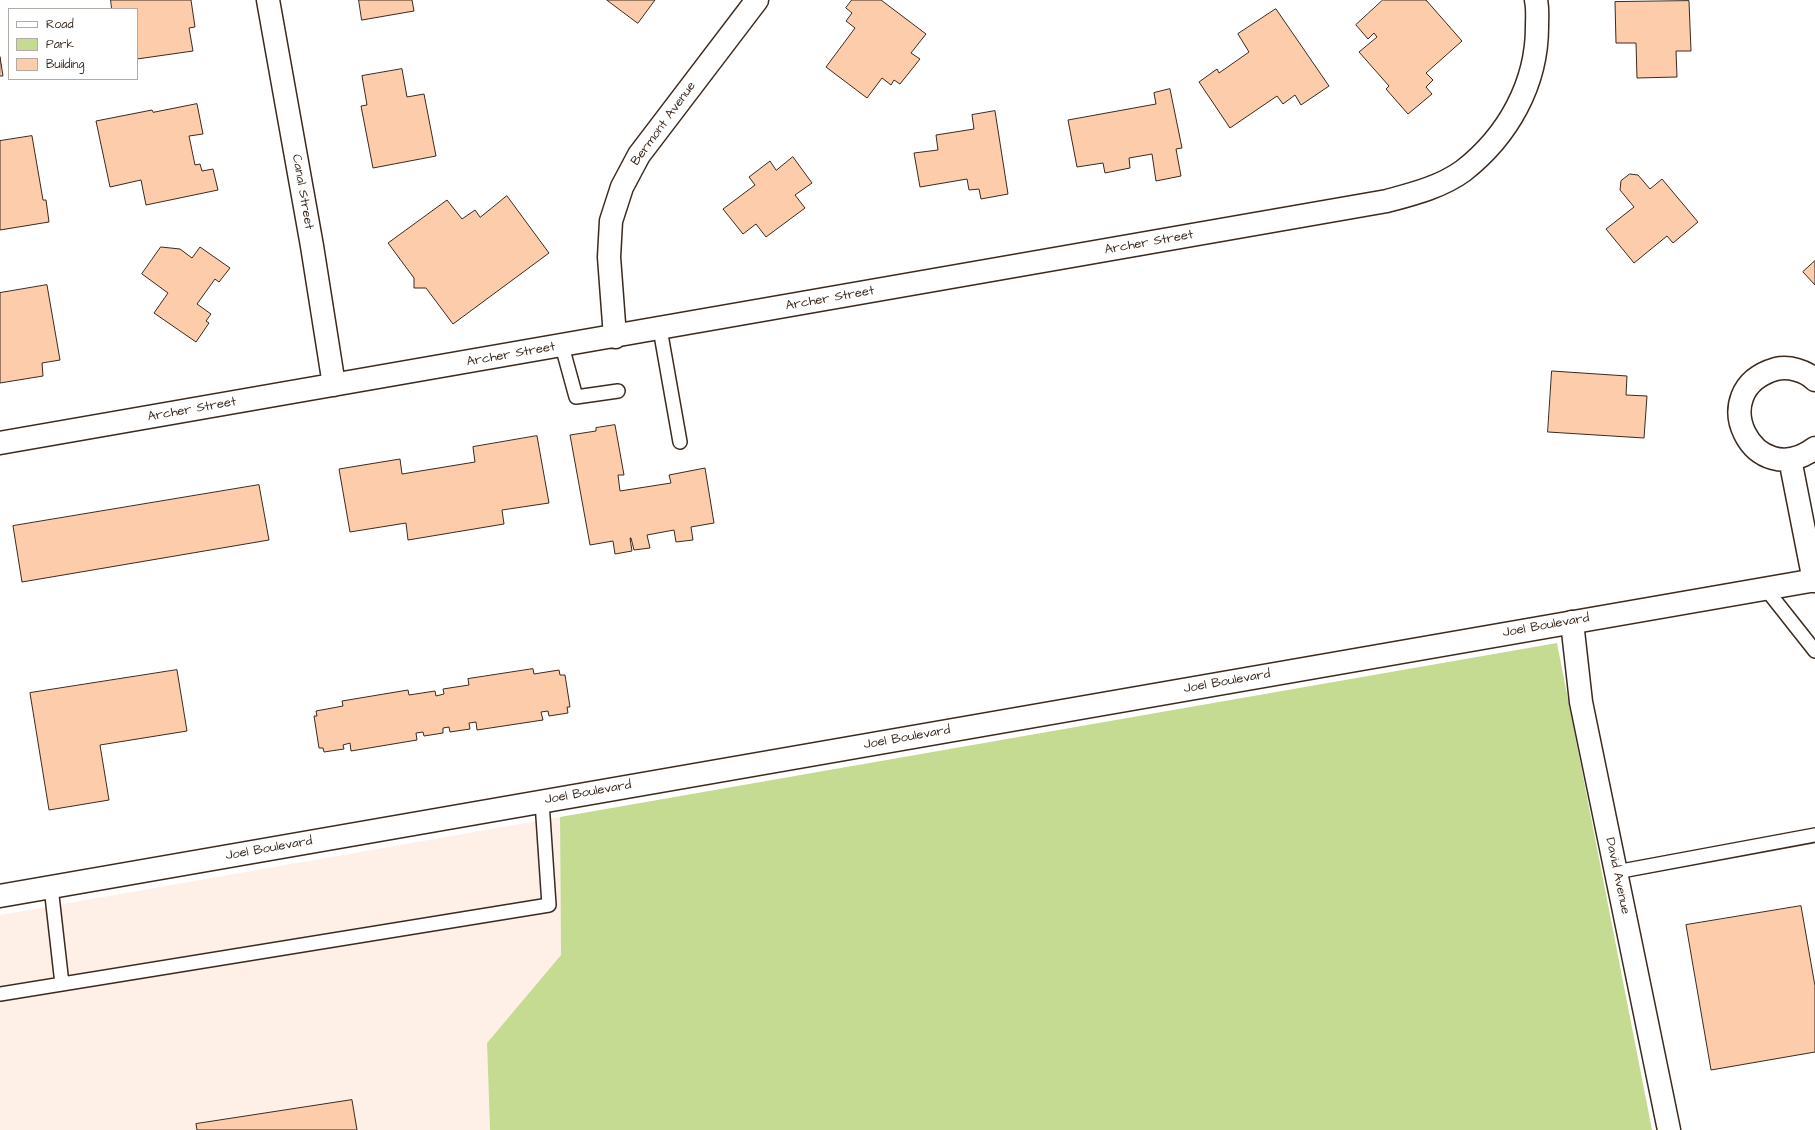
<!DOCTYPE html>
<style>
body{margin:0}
#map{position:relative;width:1815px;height:1130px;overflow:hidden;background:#fff;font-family:"Architects Daughter",sans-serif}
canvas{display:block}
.legend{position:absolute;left:8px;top:8px;width:130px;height:72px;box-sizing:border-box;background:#fff;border:1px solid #b1aaa5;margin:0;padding:5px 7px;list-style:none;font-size:12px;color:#3b2a1e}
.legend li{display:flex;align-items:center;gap:8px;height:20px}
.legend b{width:20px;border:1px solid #b1aaa5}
</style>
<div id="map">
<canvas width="1815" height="1130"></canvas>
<ul class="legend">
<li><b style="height:5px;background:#fff"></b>Road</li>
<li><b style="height:11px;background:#c5db91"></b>Park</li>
<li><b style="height:11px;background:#fcccab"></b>Building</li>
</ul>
</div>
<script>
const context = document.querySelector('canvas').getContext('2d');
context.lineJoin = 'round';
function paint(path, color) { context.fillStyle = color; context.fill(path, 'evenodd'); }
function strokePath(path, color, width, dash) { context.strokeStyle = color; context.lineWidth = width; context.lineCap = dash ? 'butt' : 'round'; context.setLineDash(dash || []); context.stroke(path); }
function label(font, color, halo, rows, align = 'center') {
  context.font = font + ' "Architects Daughter",sans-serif'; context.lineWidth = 3; context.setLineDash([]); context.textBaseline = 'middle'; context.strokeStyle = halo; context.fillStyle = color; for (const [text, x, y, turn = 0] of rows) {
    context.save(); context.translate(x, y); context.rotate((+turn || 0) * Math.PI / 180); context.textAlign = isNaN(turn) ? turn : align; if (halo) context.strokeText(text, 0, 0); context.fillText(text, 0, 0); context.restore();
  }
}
paint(new Path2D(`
 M560 817 561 955 487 1043 490 1130H0V915Z`), '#fef0e6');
paint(new Path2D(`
 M1557 643 1652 1130H490L487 1043 561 955 560 817Z`), '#c5db91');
const building = new Path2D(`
 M111 0H191L195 27 189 28 193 51 137 59V9H112Z
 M359 0H412L414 11 362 20Z
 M607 0H655L638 23Z
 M852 0H881L926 34 911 53 920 59 900 84 894 80 891 85 882 78 867 98 826 67 855 28 846 21 852 13 846 8Z
 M1383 0H1426L1462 41 1426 73 1433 80 1426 87 1432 94 1408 114 1386 89 1389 86 1359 52 1377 37 1374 33 1368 39 1356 25Z
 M1689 1 1691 51H1676L1677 77 1637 78 1636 43H1616L1615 2Z
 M1276 9 1329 86 1301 105 1295 95 1283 104 1277 96 1230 128 1199 82 1217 69 1219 73 1249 52 1238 34Z
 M0 57 3 76H0Z
 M402 69 407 97 424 94 436 156 373 168 361 106 367 105 362 76Z
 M1170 89 1182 148 1176 149 1181 176 1156 181 1152 154 1129 158 1130 168 1105 173 1103 163 1077 167 1068 120 1156 104 1154 93Z
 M197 104 203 134 189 136 195 165 200 164 202 171 213 169 218 190 146 205 141 180 110 187 96 121 152 110 153 112Z
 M995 111 1008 194 981 199 979 189 969 190 967 179 920 187 914 153 938 150 936 135 974 129 972 115Z
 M32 136 43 200H46L49 222 0 230V141Z
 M793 157 812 183 795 195 805 208 766 237 756 224 743 234 723 209 755 185 749 177 770 161 776 170Z
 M1630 174 1638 175 1650 189 1662 179 1698 222 1673 243 1667 236 1634 263 1606 229 1634 207 1620 190 1621 181Z
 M507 196 549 253 453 324 426 288H414V278L388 243 447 200 462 219 475 210 480 217Z
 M161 247 180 249 192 258 200 247 230 268 219 282 215 279 197 304 211 314 206 321 209 323 196 342 154 313 168 293 142 274Z
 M1815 261V285L1803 272Z
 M47 285 60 360 42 363 43 376 0 383V293Z
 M1552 371 1627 376 1626 395 1647 396 1644 438 1548 432Z
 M615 425 624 475H618L620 491 671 483 669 475 705 468 714 523 691 527 693 540 676 542 674 530 647 535 650 548 634 550 631 538H630L632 551 615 554 613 541 590 545 570 435 596 431V428Z
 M537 436 549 503 502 510 504 524 408 540 406 523 350 532 339 469 400 459 402 474 475 462 473 447Z
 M259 485 269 540 22 582 13 526Z
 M533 669 534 674 559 670 560 675H565L570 707H567L568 713 549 716 548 711 541 712 543 720 477 730 476 722 469 723 470 729 450 732 449 727 443 728V733L424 736 423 732 416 733 417 740 351 751 350 743 343 745 344 749 324 752 323 748H319L314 716H317L316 711 343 706 342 701 408 690 409 695 435 691 436 696 444 694 443 689 469 685 468 679Z
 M177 670 187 731 100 745 109 800 49 810 30 693Z
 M1801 906 1815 986V1052L1711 1070 1686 925Z
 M352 1100 357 1130H197L196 1124Z`);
paint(building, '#fcccab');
strokePath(building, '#3b2a1e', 1);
const service = new Path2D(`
 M660 329 680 442
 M562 346 576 397 618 391
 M1766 589 1815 651
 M1616 872 1815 835
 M51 887 62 984
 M0 994 549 905 542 802`);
const minor = new Path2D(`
 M268 0 312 246 334 385
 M615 337 609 257 611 221 622 187 639 155 757 0
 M1815 380C1806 371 1789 366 1776 369 1702 390 1754 494 1815 448
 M0 443 1387 201C1413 194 1441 187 1463 171 1508 136 1537 84 1537 27 1537 18 1538 9 1536 0
 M1790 459 1814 581
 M1572 622 1581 702 1669 1130`);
const secondary = new Path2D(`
 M0 896 1815 580`);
strokePath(service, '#3b2a1e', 16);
strokePath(minor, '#3b2a1e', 25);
strokePath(secondary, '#3b2a1e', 25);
strokePath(service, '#fff', 13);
strokePath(minor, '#fff', 22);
strokePath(secondary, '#fff', 22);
label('13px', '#3b2a1e', '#fff', [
 ["Bermont Avenue",664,124,-54],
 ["Canal Street",302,192,80],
 ["Archer Street",1149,243,-10],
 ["Archer Street",830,299,-10],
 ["Archer Street",511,355,-10],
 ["Archer Street",192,410,-10],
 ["Joel Boulevard",1546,626,-10],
 ["Joel Boulevard",1227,682,-10],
 ["Joel Boulevard",907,738,-10],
 ["Joel Boulevard",588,793,-10],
 ["Joel Boulevard",269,849,-10],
 ["David Avenue",1617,876,78]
]);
</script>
